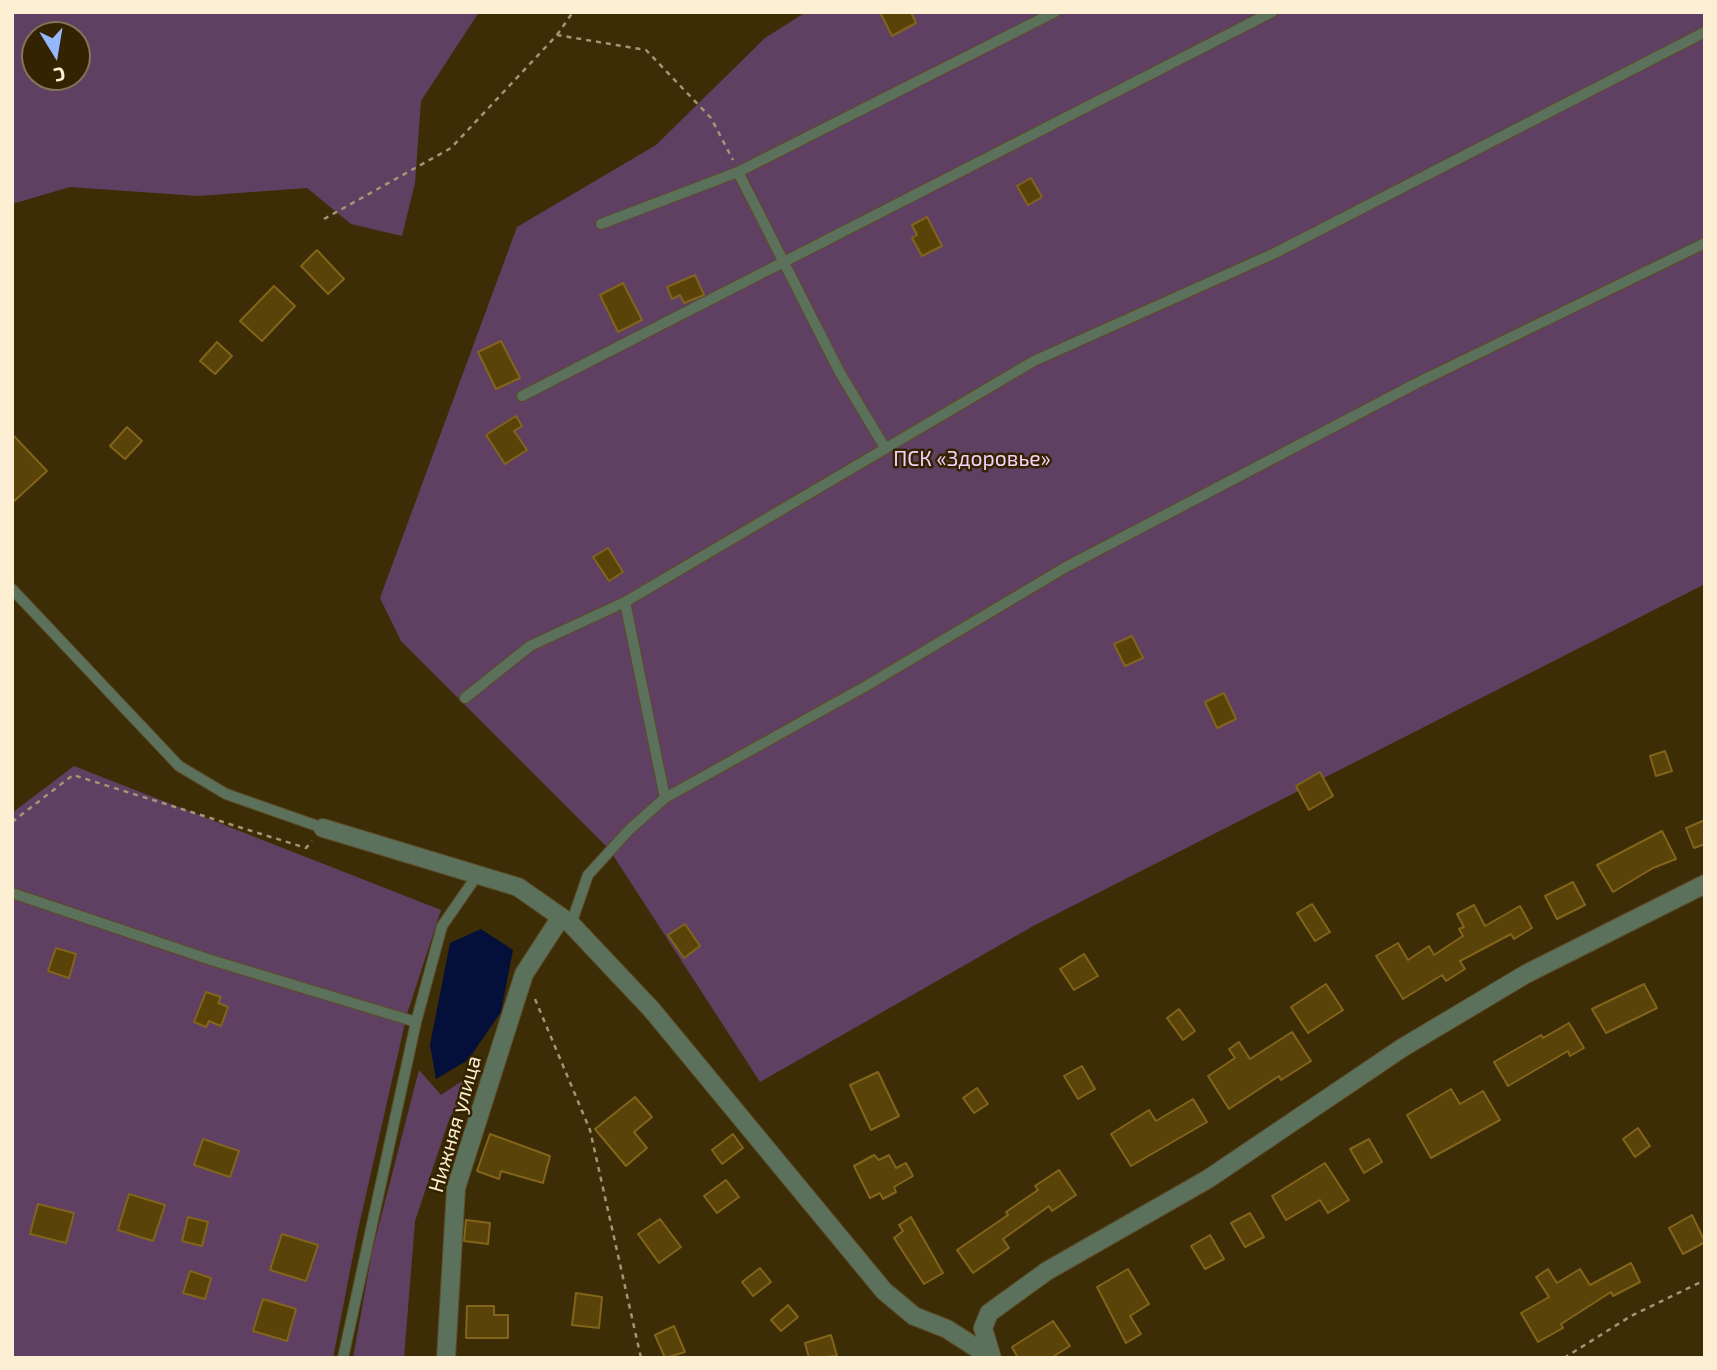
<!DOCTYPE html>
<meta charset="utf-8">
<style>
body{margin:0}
#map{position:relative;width:1717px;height:1370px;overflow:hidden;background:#3d2d07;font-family:"Exo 2",sans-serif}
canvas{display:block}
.frame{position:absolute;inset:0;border:14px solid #fcefd4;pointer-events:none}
.north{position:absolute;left:21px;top:21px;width:70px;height:70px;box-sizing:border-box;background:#332300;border:2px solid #837555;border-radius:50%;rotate:169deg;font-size:19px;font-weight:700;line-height:28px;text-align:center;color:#fcefd4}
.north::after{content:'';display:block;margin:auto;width:24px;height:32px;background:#96b6fd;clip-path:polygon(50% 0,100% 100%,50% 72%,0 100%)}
</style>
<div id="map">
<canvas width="1717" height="1370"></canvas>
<div class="frame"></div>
<div class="north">С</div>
</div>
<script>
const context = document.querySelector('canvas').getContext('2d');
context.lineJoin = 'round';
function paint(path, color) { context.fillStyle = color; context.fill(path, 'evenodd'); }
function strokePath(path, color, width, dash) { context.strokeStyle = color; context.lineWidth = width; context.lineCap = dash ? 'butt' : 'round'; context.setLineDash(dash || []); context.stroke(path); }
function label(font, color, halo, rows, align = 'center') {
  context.font = font + ' "Exo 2",sans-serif'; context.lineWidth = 5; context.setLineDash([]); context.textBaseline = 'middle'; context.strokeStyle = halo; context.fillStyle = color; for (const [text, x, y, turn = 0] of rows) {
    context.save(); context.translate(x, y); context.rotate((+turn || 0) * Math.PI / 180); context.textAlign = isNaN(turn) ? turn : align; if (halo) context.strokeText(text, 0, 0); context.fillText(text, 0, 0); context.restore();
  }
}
paint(new Path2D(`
 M12 12H479L421 101 415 183 402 236 351 224 307 188 198 196 70 187 12 204ZM35 35H77V77H35Z
 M806 12H1705V584L1035 925 760 1082 609 849 401 641 380 598 517 227 656 145 765 38Z
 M74 766 441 910 407 1014 358 1230 333 1358H12V813Z
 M480 1069 450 1117 415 1221 404 1358H353L372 1252 419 1070 441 1095Z`), '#604062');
paint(new Path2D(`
 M481 929 513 950 501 1012 468 1060 436 1079 430 1045 450 943Z`), '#040f3a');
const building = new Path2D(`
 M880 12H911L916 23 892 36Z
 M1031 178 1042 197 1028 205 1017 186Z
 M927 217 942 246 922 256 912 238 917 235 912 225Z
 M317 250 344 279 328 294 301 266Z
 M695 275 704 295 684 303 680 295 672 299 667 287Z
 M623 283 642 320 618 332 600 295Z
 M274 286 295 306 262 341 240 321Z
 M501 341 520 378 496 389 478 352Z
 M217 342 232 356 215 374 200 361Z
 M516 416 522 426 514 431 527 450 505 464 486 435Z
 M127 427 142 441 125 459 110 446Z
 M12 434 47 471 12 503Z
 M608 548 623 572 609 581 593 557Z
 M1132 636 1143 658 1125 666 1114 644Z
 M1224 693 1236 719 1217 728 1205 702Z
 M1665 751 1672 771 1656 776 1650 756Z
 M1320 772 1333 796 1309 810 1296 786Z
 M1705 820V844L1694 848 1686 828Z
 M1662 831 1676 859 1653 868 1613 892 1597 865Z
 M1573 882 1585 905 1557 919 1545 896Z
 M1312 904 1330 932 1315 941 1297 913Z
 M1474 905 1485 926 1520 906 1532 928 1514 939 1511 934 1460 961 1465 969 1446 981 1442 975 1403 999 1376 956 1398 943 1408 960 1429 946 1434 955 1463 936 1459 929 1464 927 1457 914Z
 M685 924 700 946 684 958 668 935Z
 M56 948 76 954 69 978 48 971Z
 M1084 954 1098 976 1074 990 1060 969Z
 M1326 984 1343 1010 1308 1033 1291 1007Z
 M1644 984 1657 1008 1606 1033 1592 1009Z
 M206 992 221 997 218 1003 228 1007 221 1026 209 1021 206 1027 194 1022Z
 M1179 1009 1195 1031 1183 1040 1167 1018Z
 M1569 1023 1584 1048 1570 1056 1568 1051 1508 1086 1494 1062 1541 1035 1543 1038Z
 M1292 1032 1311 1061 1281 1080 1279 1076 1229 1109 1208 1076 1235 1058 1229 1049 1239 1042 1250 1059Z
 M1082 1066 1095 1089 1078 1099 1064 1076Z
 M878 1072 899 1116 871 1130 850 1085Z
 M977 1088 988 1104 974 1113 963 1098Z
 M1451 1089 1460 1104 1483 1091 1500 1120 1431 1158 1407 1115Z
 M635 1097 652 1117 634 1132 647 1148 626 1166 595 1129Z
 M1193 1099 1207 1122 1131 1166 1111 1134 1149 1110 1156 1121Z
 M1638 1128 1650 1146 1635 1157 1623 1139Z
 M490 1134 550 1156 543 1183 501 1171 499 1179 477 1171Z
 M733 1134 743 1148 722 1164 712 1150Z
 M203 1139 239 1151 230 1177 194 1165Z
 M1369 1139 1382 1162 1364 1173 1350 1149Z
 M874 1155 879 1160 889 1155 896 1168 906 1163 913 1176 894 1187 896 1192 883 1199 880 1193 870 1198 854 1166Z
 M1325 1163 1349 1200 1328 1213 1320 1200 1286 1220 1272 1196Z
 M1059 1170 1076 1195 1052 1211 1049 1206 1003 1239 1009 1248 973 1273 957 1250 1008 1215 1006 1212 1038 1190 1035 1186Z
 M726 1180 739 1197 717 1213 704 1196Z
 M129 1194 165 1205 153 1241 118 1230Z
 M38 1204 74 1213 66 1243 30 1234Z
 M1250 1213 1264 1237 1245 1247 1231 1223Z
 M1692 1215 1705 1242 1683 1254 1669 1228Z
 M188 1217 208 1222 202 1246 182 1241Z
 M911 1217 943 1273 924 1284 894 1238 903 1231 899 1225Z
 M660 1219 681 1247 659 1263 638 1234Z
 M466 1220 490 1223 488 1244 464 1241Z
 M282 1234 318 1245 306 1281 270 1270Z
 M1210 1235 1224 1259 1205 1269 1191 1246Z
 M1631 1263 1640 1282 1613 1296 1611 1292 1561 1324 1563 1328 1538 1342 1521 1313 1549 1297 1536 1277 1548 1269 1557 1283 1580 1269 1590 1285Z
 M760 1268 771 1282 753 1296 742 1282Z
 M1128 1269 1149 1304 1130 1316 1141 1334 1126 1343 1097 1287Z
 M190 1271 211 1278 205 1299 183 1293Z
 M576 1293 602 1297 599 1328 572 1325Z
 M263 1299 296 1309 287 1341 253 1331Z
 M788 1305 798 1317 781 1331 771 1320Z
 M467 1306H494V1315H508V1338H466Z
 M1053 1321 1070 1346 1051 1358H1018L1012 1347Z
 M674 1326 685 1352 665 1358 655 1335Z
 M831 1335 837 1356 809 1358 805 1343Z`);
paint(building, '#5a4309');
strokePath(building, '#82641a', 2);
const service = new Path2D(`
 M738 172 839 371 885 448
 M601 224 738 172 1055 12
 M522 396 1272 12
 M12 589 179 766 226 794 323 828
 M465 698 530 646 625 602
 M665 798 625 602 1034 361 1275 253 1705 32
 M12 893 211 960 416 1022
 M571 924 588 875 629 830 665 798 866 686 1066 567 1417 383 1705 243
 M343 1358 416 1022 442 926 476 877`);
const minor = new Path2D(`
 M323 828 518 887 571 924 652 1010 884 1291 914 1316 947 1329 992 1358
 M991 1355 983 1328 989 1313 1047 1271 1208 1179 1402 1048 1526 974 1705 884
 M446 1358 456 1188 524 974 561 917`);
strokePath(service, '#5c4c28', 12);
strokePath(minor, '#5c4c28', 20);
strokePath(new Path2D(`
 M557 35 573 12
 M324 219 451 148 557 35 646 50 711 118 733 160
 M12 822 73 775 306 848 312 841
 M535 999 590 1130 641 1358
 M1564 1358 1631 1316 1705 1280`), '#a39575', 2.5, [5, 5]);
strokePath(service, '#5b715b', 10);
strokePath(minor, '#5b715b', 18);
label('21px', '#f8d0f9', '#332300', [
 ["ПСК «Здоровье»",972,459]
]);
label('21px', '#fcefd4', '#332300', [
 ["Нижняя улица",455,1124,-74]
]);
</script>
